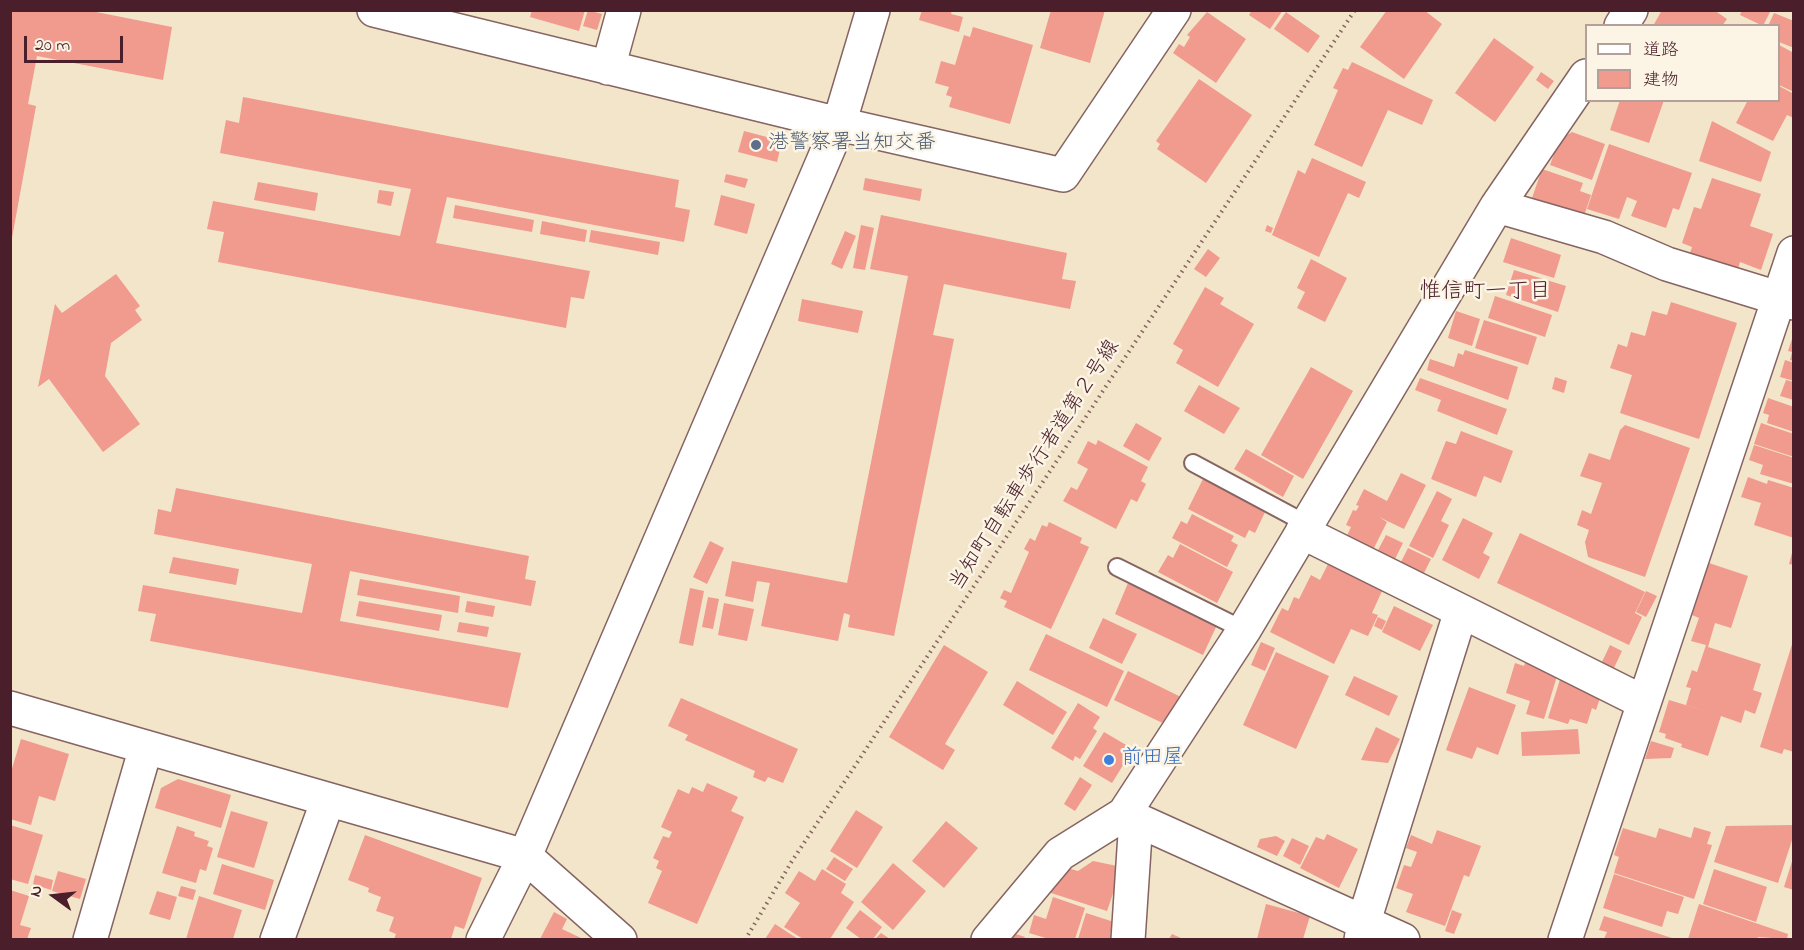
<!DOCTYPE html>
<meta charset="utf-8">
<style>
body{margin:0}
#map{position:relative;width:1804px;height:950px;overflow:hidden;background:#f3e5c9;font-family:"Indie Flower","Klee One",sans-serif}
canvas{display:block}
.frame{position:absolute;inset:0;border:12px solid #4a1f2b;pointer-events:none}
.legend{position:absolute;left:1585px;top:24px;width:195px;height:78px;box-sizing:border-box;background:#fcf5e5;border:2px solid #b59f9b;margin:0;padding:8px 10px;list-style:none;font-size:18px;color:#4a1f2b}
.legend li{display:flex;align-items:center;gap:12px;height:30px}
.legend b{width:30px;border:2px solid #b59f9b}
.north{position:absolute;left:24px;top:866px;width:60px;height:60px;-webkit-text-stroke:4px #fcf5e5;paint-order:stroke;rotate:285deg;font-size:16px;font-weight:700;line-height:24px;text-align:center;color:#4a1f2b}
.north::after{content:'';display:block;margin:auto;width:21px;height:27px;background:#4a1f2b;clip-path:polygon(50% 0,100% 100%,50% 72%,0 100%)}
.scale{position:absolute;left:24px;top:36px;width:99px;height:27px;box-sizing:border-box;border:3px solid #4a1f2b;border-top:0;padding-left:8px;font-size:18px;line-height:21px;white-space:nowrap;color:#4a1f2b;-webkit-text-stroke:4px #fcf5e5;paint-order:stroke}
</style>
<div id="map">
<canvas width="1804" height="950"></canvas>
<div class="frame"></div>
<ul class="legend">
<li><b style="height:8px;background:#fff"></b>道路</li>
<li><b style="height:16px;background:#f19a8e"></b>建物</li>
</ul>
<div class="north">N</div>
<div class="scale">20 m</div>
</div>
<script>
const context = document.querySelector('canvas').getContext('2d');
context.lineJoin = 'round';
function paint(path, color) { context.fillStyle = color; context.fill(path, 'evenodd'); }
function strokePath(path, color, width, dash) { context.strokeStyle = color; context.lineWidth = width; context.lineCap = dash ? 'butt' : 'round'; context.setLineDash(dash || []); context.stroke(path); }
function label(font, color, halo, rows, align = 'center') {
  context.font = font + ' "Indie Flower","Klee One",sans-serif'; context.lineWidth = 5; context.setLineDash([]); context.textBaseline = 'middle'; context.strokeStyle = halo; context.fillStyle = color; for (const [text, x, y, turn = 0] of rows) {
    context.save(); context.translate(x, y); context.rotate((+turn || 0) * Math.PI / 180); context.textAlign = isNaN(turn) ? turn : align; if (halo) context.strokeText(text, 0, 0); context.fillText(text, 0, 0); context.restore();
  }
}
paint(new Path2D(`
 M10 10H86L172 27 163 80 37 56 28 104 36 106 12 238Z
 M532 10H585L579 31 530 17Z
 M588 10 602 14 597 30 583 26Z
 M922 10H952L951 14 963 17 959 32 919 20Z
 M1051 10H1105L1090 63 1040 48Z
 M1252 10H1283L1270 29 1249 15Z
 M1387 10H1424L1442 24 1404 79 1360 47Z
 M1662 10H1714L1727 19 1722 26H1653Z
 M1742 10H1771L1763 26 1740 15Z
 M1207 12 1246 39 1216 83 1173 53 1179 44 1184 47 1190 37 1187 35Z
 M1286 12 1320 36 1308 53 1274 29Z
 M1774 13 1794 21V48L1779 42V26H1768Z
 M973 27 1033 45 1010 124 949 107 952 97 946 95 949 87 935 83 941 61 955 65 964 35 970 37Z
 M1494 38 1534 67 1495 122 1455 93Z
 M1779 45 1794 53V92L1779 85Z
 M1352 62 1433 100 1422 125 1388 110 1362 167 1314 145 1338 90 1333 88 1343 68 1348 70Z
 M1541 72 1554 81 1548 89 1536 80Z
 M1199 79 1252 115 1206 183 1157 149 1160 144 1156 141Z
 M1779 86 1794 94V118L1787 115 1773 141 1736 123 1748 100H1779Z
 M243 97 679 180 675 207 690 210 684 242 447 197 436 243 590 271 584 299 571 297 566 328 218 262 224 232 207 229 213 201 400 236 411 189 220 153 226 120 239 123Z
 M1620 100H1664L1649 143 1610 130Z
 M1712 121 1771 152 1761 182 1699 161Z
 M744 131 782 141 777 162 738 152Z
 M1572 132 1605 144 1592 180 1550 165 1559 140Z
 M1609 144 1692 173 1679 210 1673 208 1666 228 1631 216 1637 201 1627 197 1619 219 1587 209Z
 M1312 158 1366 182 1359 198 1348 193 1319 257 1272 235 1298 170 1305 174Z
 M1542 169 1583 183 1580 191 1591 195 1584 216 1532 198Z
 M726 174 748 179 745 188 724 182Z
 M865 178 922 189 920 201 863 190Z
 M1712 178 1761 194 1750 226 1773 234 1761 270 1740 262 1738 269 1690 253 1692 247 1682 243 1694 207 1701 209Z
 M258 182 318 193 315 211 254 200Z
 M379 190 394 192 391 206 377 203Z
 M721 195 755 204 747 234 714 225Z
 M455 205 534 220 532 232 453 218Z
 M881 215 1067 253 1062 279 1076 281 1070 309 944 284 933 335 954 339 894 636 848 627 850 615 844 613 838 641 761 626 770 583 757 581 753 602 725 596 732 561 847 583 908 276 870 269Z
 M542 221 587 230 585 242 540 234Z
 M861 225 874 228 865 270 853 268Z
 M1267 225 1273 228 1271 233 1265 231Z
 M591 230 660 242 658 255 589 242Z
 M845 231 856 236 842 269 831 264Z
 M1511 238 1561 255 1554 278 1503 262Z
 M1208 249 1220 258 1206 277 1194 269Z
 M1311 259 1347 278 1325 322 1297 308 1305 292 1297 288Z
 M1514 270 1566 286 1558 312 1506 295Z
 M116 274 140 306 135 310 142 320 111 343 105 376 140 424 103 452 49 379 38 387 55 304 62 313Z
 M1205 287 1224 298 1220 304 1254 324 1218 387 1176 363 1183 350 1173 344Z
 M1495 296 1552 315 1545 337 1488 318Z
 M802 299 863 311 858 333 798 321Z
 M1671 302 1737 323 1699 439 1620 413 1632 375 1610 368 1618 344 1627 347 1631 332 1645 336 1652 311 1667 315Z
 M1456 311 1480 319 1472 346 1448 338Z
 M1484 320 1537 337 1528 365 1475 348Z
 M1792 339 1794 340V361L1790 360 1792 352 1788 351Z
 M1465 350 1518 367 1508 400 1427 370 1430 359 1454 367 1458 353 1463 355Z
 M1785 360 1794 363V381L1780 377Z
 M1311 367 1353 391 1303 479 1261 455Z
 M1555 377 1567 381 1564 393 1552 389Z
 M1420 378 1507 409 1497 435 1437 411 1441 400 1415 390Z
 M1786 380 1794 382V400L1780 396Z
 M1199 385 1240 408 1224 434 1184 411Z
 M1768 398 1794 407V432L1767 423 1769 415 1763 413Z
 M1136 423 1162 438 1149 461 1123 446Z
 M1761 423 1794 434V457L1754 444Z
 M1625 425 1690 448 1645 577 1588 557 1585 542 1589 530 1577 525 1582 510 1591 514 1602 483 1580 476 1589 453 1610 460 1620 430Z
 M1461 431 1513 451 1501 483 1484 476 1476 497 1431 479 1446 441 1456 444Z
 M1098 440 1148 467 1141 481 1146 484 1137 502 1131 499 1116 529 1063 501 1071 487 1077 490 1088 469 1077 463 1088 441 1096 445Z
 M1754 445 1794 458V484L1760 474 1763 465 1749 460Z
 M1246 449 1294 476 1283 497 1234 469Z
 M1401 473 1426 485 1404 529 1379 517 1387 522 1371 554 1345 540 1351 527 1346 525 1353 510 1356 511 1359 506 1356 505 1364 489 1387 501Z
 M1204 477 1266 510 1255 533 1249 530 1245 538 1188 509Z
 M1748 477 1767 484 1768 480 1794 488V538L1754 525 1761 503 1741 497Z
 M176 488 529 556 525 579 536 581 531 606 350 571 340 621 521 653 508 708 150 641 156 614 138 611 143 585 302 613 312 564 154 534 158 509 171 512Z
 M1437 491 1452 499 1441 521 1449 525 1433 558 1409 546Z
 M1192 514 1234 536 1231 541 1238 545 1227 567 1172 538 1181 521 1187 524Z
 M1463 518 1493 533 1483 553 1490 557 1479 579 1442 560Z
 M1049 522 1082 538 1080 543 1089 547 1051 629 1004 607 1007 601 1000 598 1004 590 1011 593 1029 552 1024 549 1030 538 1035 541 1042 525 1047 527Z
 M1520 533 1645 592 1635 613 1642 617 1629 645 1497 583Z
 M1386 535 1403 543 1393 563 1376 554Z
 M710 541 724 548 707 584 693 577Z
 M1180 544 1233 572 1217 603 1158 572 1168 555 1173 558Z
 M1408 548 1431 559 1422 577 1399 566Z
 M1793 549 1794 550V565L1789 564Z
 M173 557 239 569 236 585 169 573Z
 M1709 563 1748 576 1731 628 1715 623 1708 647 1761 664 1753 690 1762 693 1755 714 1745 710 1741 723 1721 716 1708 756 1681 747 1682 744 1665 738 1666 734 1659 732 1669 700 1712 713 1686 705 1691 688 1686 687 1692 670 1697 672 1706 645 1691 641 1699 618 1692 615Z
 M1328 564 1382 591 1372 613 1378 615 1368 636 1351 629 1334 664 1270 632 1282 608 1288 611 1294 597 1299 599 1311 575 1320 580Z
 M360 579 460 596 458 613 357 595Z
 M1128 583 1217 625 1203 655 1115 614Z
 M690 588 704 591 693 646 679 643Z
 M1646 591 1657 596 1646 617 1636 612Z
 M708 597 719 599 713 629 702 627Z
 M359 601 442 615 439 631 356 616Z
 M467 601 495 606 493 617 465 612Z
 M724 603 754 609 747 641 718 635Z
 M1394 606 1433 625 1420 651 1382 632Z
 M1378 617 1386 621 1382 630 1374 626Z
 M1103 618 1137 634 1122 664 1089 648Z
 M459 622 489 627 487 637 457 632Z
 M1046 634 1124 671 1107 707 1029 670Z
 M1794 638V752L1784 749 1782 754 1760 747Z
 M1261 642 1275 648 1265 671 1251 665Z
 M944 645 988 672 945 744 955 750 943 770 889 737Z
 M1610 645 1622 651 1613 670 1601 664Z
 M1276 652 1329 676 1296 749 1243 725Z
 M1526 660 1547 667 1545 673 1557 676 1544 719 1526 714 1530 701 1506 693 1515 663 1524 666Z
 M1128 671 1183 698 1169 726 1114 700Z
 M1562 673 1602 692 1596 710 1592 708 1587 724 1570 719 1568 724 1548 718Z
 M1354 676 1398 696 1389 716 1345 695Z
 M1017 681 1067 712 1053 735 1003 705Z
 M1469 687 1516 705 1498 755 1477 747 1472 759 1446 750Z
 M681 698 798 749 783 783 768 777 765 782 753 777 755 771 685 740 688 735 668 726Z
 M1078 703 1100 717 1093 728 1097 731 1080 759 1075 756 1073 761 1051 748Z
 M1376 727 1400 739 1388 763 1361 760Z
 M1578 729 1580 754 1522 756 1521 732Z
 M1104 732 1133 749 1112 783 1083 766Z
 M21 739 69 754 55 801 39 796 31 825 10 819V775Z
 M1651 741 1674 748 1671 758 1645 759Z
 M1080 777 1092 785 1075 811 1064 804Z
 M178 779 231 795 221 828 155 808 161 788Z
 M707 783 738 797 731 811 744 817 697 924 648 903 662 871 656 868 659 861 653 858 663 836 669 838 672 832 661 827 678 789 689 794 692 787 703 792Z
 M856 810 883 827 857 868 830 851Z
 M231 811 268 822 254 868 217 857Z
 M946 821 978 848 944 888 912 861Z
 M10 825 43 835 28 884 10 879Z
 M1794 825V834L1778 883 1714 862 1726 826Z
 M177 826 195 832 194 836 209 841 207 846 213 848 206 871 200 869 196 883 162 873Z
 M1694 827 1711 832 1707 844 1712 845 1694 899 1614 873 1619 857 1614 855 1623 828 1656 838 1659 828 1691 838Z
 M1437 830 1481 846 1469 877 1464 875 1445 926 1406 912 1413 894 1396 888 1404 865 1411 867 1417 852 1406 848 1411 835 1432 844Z
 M1327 834 1358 849 1339 888 1300 868 1316 837 1324 840Z
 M365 835 482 878 464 929 455 926 451 939H394L396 934 389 931 394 917 376 911 381 897 368 892 369 888 348 880Z
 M1276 836 1285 841 1277 856 1257 847 1260 839Z
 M1292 838 1309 846 1300 865 1283 856Z
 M834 857 853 869 845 881 826 869Z
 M1793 858H1794V890L1784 887Z
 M1093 861 1122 867 1107 911 1048 892 1067 868 1078 871Z
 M893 863 926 891 893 930 861 902Z
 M222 864 274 880 265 910 213 894Z
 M822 869 846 884 841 893 854 902 830 939H803L784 927 800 903 785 893 799 871 815 881Z
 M1714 869 1767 887 1756 922 1703 904Z
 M58 871 86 879 80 899 52 891Z
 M1614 874 1684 897 1678 914 1667 911 1662 927 1603 908Z
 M35 875 53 880 51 890 33 884Z
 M181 886 196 890 193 900 178 896Z
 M10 890 29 896 20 925 31 928 27 939H10Z
 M157 891 177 897 170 920 149 914Z
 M199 896 242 910 233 939H186Z
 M1053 897 1085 908 1075 939H1049L1029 933 1034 915 1046 919Z
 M1266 904 1310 916 1303 939H1257Z
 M1699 904 1788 934 1787 939 1758 937 1757 939H1688Z
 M860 910 882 927 873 939H861L846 928Z
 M1452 910 1462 914 1454 934 1445 931Z
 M554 912 567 919 562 929 583 939H540Z
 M1086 913 1114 922 1110 934 1117 936 1116 939H1078Z
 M1604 916 1675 939H1604L1607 932 1599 930Z
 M775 924 798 939H765Z
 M881 933 890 939H875Z
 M1013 933 1025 937 1024 939H1011Z
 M1172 934 1183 939H1169Z`), '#f19a8e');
const lane = new Path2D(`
 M1193 463 1307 524
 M1117 567 1244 630`);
const street = new Path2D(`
 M374 10 839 124 1063 175 1174 10
 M1621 26 1631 10
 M608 68 624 10
 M1497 206 1604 237 1667 264 1794 303
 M1302 532 1461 611 1364 921 1361 940
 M1461 611 1643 702
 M10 708 525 856 620 940
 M1124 814 1403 940
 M90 940 146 747
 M277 940 328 800
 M483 940 525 856 839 124 873 10
 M988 940 1060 854 1124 814 1244 630 1497 206 1586 76
 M1128 940 1136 819
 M1565 940 1794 253`);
strokePath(lane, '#856462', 20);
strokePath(street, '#856462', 36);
strokePath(new Path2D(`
 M745 940 792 861 1355 10`), '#856462', 4, [1.5, 4.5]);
strokePath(lane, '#fff', 16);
strokePath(street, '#fff', 33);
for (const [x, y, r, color] of [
 [756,145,6,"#5c6f8a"],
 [1109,760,6,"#3f7fe0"]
]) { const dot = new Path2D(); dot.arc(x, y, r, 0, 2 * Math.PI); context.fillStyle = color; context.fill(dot); strokePath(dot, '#fcf5e5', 2); }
label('21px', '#4e5e75', '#fcf5e5', [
 ["港警察署当知交番",768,145]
], 'left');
label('21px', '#4a1f2b', '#fcf5e5', [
 ["当知町自転車歩行者道第２号線",1036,466,-57]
]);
label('21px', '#366cbe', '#fcf5e5', [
 ["前田屋",1121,760]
], 'left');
label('22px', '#4a1f2b', '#fcf5e5', [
 ["惟信町一丁目",1485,293]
]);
</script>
